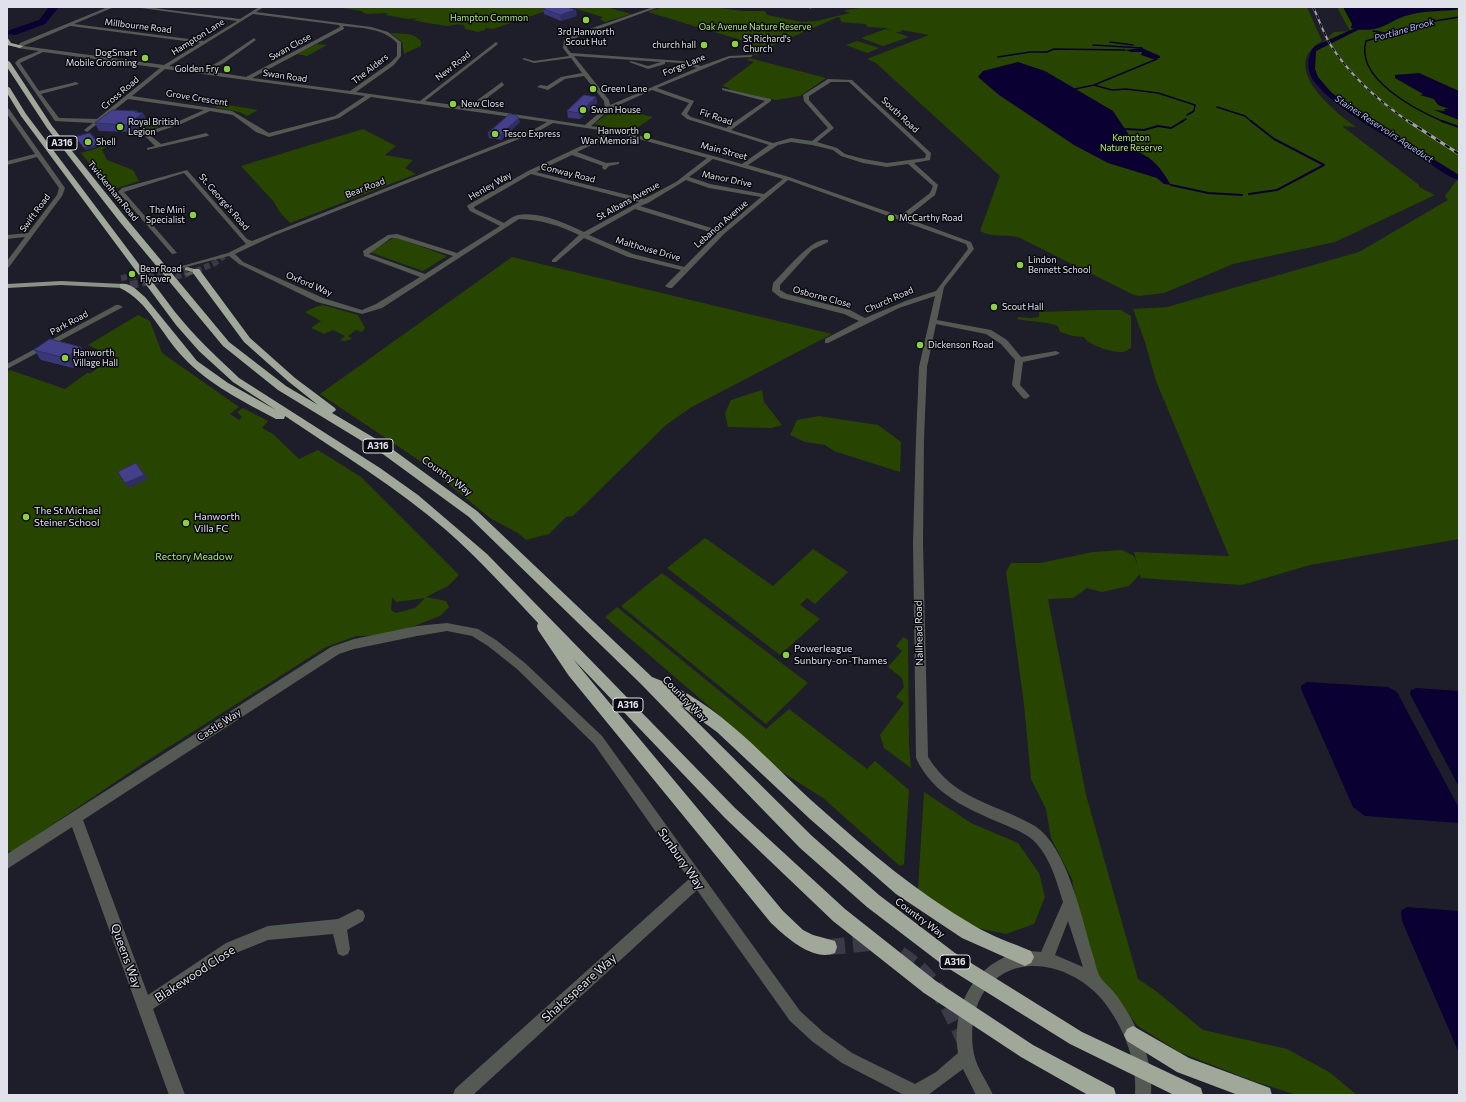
<!DOCTYPE html>
<style>
body{margin:0}
#map{position:relative;width:1466px;height:1102px;overflow:hidden;background:#1e1e2b;font-family:Commissioner,sans-serif}
canvas{display:block}
.frame{position:absolute;inset:0;border:8px solid #e0e1ea;pointer-events:none}
</style>
<div id="map">
<canvas width="1466" height="1102"></canvas>
<div class="frame"></div>
</div>
<script>
const context = document.querySelector('canvas').getContext('2d');
context.lineJoin = 'round';
function paint(path, color) { context.fillStyle = color; context.fill(path, 'evenodd'); }
function strokePath(path, color, width, dash) { context.strokeStyle = color; context.lineWidth = width; context.lineCap = dash ? 'butt' : 'round'; context.setLineDash(dash || []); context.stroke(path); }
function label(font, color, halo, rows, align = 'center') {
  context.font = font + ' Commissioner,sans-serif'; context.lineWidth = 3; context.setLineDash([]); context.textBaseline = 'middle'; context.strokeStyle = halo; context.fillStyle = color; for (const [text, x, y, turn = 0] of rows) {
    context.save(); context.translate(x, y); context.rotate((+turn || 0) * Math.PI / 180); context.textAlign = isNaN(turn) ? turn : align; if (halo) context.strokeText(text, 0, 0); context.fillText(text, 0, 0); context.restore();
  }
}
paint(new Path2D(`
 M337 7H558L493 29 485 28V30L478 32 465 29 464 25C457 24 454 25 448 26 446 26 416 21 413 20L418 18 408 19 386 15 388 13 366 14 361 11Z
 M570 7H612L610 8 631 14 605 22 600 19 603 17Z
 M663 7H713L742 11H765L767 15 802 22 817 21 846 14 850 13 844 11 846 10 866 7H1307L1322 41C1278 66 1332 110 1356 127L1342 126 1419 185V187L1435 195 1335 242 1233 264 1164 293 1139 296 1134 295 1018 237C1003 234 994 238 980 231L1000 176 876 63 867 59 929 35 902 30 900 32H895L909 37 883 46 861 38 886 29 893 31 885 28 867 27 866 24 841 22 840 18 838 17 774 45 757 55 743 52 754 44 648 12Z
 M1337 7H1459V177L1336 100 1315 78 1311 64 1313 51 1334 32 1350 31Z
 M391 33 408 34 415 36 421 41V46L404 54 402 42Z
 M857 41 879 48 867 53 846 45Z
 M317 44 327 45 307 56 297 54Z
 M749 58 826 78 800 96 776 100 730 90 729 88 722 86 754 62 747 60Z
 M222 104 258 110 247 116 240 112 214 107Z
 M615 108 653 117 631 132 594 124Z
 M142 124H167L134 135 136 132H131Z
 M363 129 396 146 385 155 413 160 405 168 416 174 290 223 279 211 274 202 241 166Z
 M104 146H107L102 150 107 160 133 170 139 181 111 190 81 153Z
 M1457 180 1459 181V539L1310 565 1242 585 1141 578 1140 574 1129 586 1102 592 1087 588 1073 598 1048 599 1086 795 1138 979 1156 991 1203 1030 1287 1049 1329 1072 1357 1095H1297L1253 1081 1179 1052 1138 1026 1115 999 1096 973 1078 913 1072 879 1051 838 1046 809 1031 779 1024 704 1006 572 1011 563H1040L1093 552 1122 550 1134 556 1138 567 1134 552 1229 556 1156 381 1145 342 1133 309 1167 307 1359 252 1448 200 1445 196Z
 M395 237 447 256 423 271 370 252Z
 M512 257 832 334 690 408 666 425 573 516 566 517 549 534 526 540 518 533 490 518 423 463 320 394Z
 M323 305 358 315 365 328 362 332 356 330 348 336 352 339 345 341 340 340 345 336 333 330 324 334 311 328 321 321 305 312 315 307Z
 M1098 310H1121L1131 316V348C1129 349 1125 352 1122 352 1114 353 1087 345 1084 337L1073 336 1060 332 1058 326C1046 321 1031 322 1017 319L1018 317 1030 318 1039 317V312Z
 M138 315 150 321 162 353 239 407 230 414 239 420 242 417 237 412 243 408 268 421 262 428 273 434 299 459 318 450 361 477 459 575 448 586 426 597 446 601 449 607 440 616 391 635 356 636 326 647 142 764 13 851H7V372L10 370 65 389 87 373H91L113 357 88 345ZM392 597 396 602 425 598 415 608 396 613 391 610Z
 M762 390 764 402 782 425 772 428 728 427 725 413 731 400Z
 M819 416 878 425 901 442 900 472 834 451 825 445 805 442 790 435 797 420Z
 M705 538 773 586 813 549 848 572 815 604 807 598 800 605 820 619 780 655 667 568Z
 M662 573 808 683 766 724 621 606Z
 M617 607 766 729 789 709 867 769 875 761 909 790 904 864 900 866 823 798 779 770 725 720 605 617Z
 M903 637 908 640 909 746 911 768 884 748 880 735 904 703 896 697 904 687 902 678 888 667 902 651 896 646Z
 M924 792 971 823 1018 843 1039 873 1045 897 1034 924 1006 934 978 928 924 898 918 889Z`), '#284500');
paint(new Path2D(`
 M1343 7H1459V9C1444 12 1428 10 1413 14 1385 20 1384 35 1351 28L1352 24Z
 M1142 48 1160 56V58L1153 59 1141 55 1142 52H1131L1125 50Z
 M1018 62 1045 71 1113 111 1135 144 1133 150C1153 157 1160 167 1171 185L1164 184 1157 178 1108 163 1074 145 999 95 978 77 983 71Z
 M1419 73 1459 91V120L1434 110 1445 111 1444 109H1449L1438 105 1434 99 1420 95 1423 94 1395 78V75Z
 M1307 682 1388 687 1397 692 1459 808V823L1365 816 1353 807 1301 689V686Z
 M1416 688 1459 691V787L1410 694 1411 690Z
 M1407 907 1459 911V1053L1402 921 1401 911Z`), '#0a0031');
strokePath(new Path2D(`
 M1373 31 1390 34
 M1110 42 1133 45
 M1093 45 1142 48
 M998 57 1030 52H1047L1054 49 1125 50
 M1094 85 1112 90 1126 89 1158 93 1195 105 1194 111 1187 115
 M1075 89 1094 85 1157 59
 M1217 107 1245 116 1252 122
 M1181 122 1186 119
 M1444 122C1416 110 1355 79 1366 41L1435 21 1459 17`), '#0a0031', 1.5);
strokePath(new Path2D(`
 M1442 121 1459 127
 M1125 129 1144 130 1158 126 1171 128 1183 121
 M1171 185 1208 193 1242 195
 M1249 194 1277 190 1324 165 1274 139 1251 121`), '#0a0031', 2);
paint(new Path2D(`
 M1355 28 1360 29 1316 51 1315 69 1318 77 1331 92 1350 107 1459 175V180C1446 177 1433 165 1422 158 1389 137 1336 111 1313 80 1306 70 1307 54 1315 46Z`), '#0a0031');
paint(new Path2D(`
 M49 7H59L45 24 15 35 7 34V31L39 20Z`), '#0a0031');
strokePath(new Path2D(`
 M196 271 215 263 224 256
 M158 280 188 274`), '#3b3b48', 6, [6, 3]);
strokePath(new Path2D(`
 M130 285 163 279`), '#3b3b48', 8, [8, 4]);
strokePath(new Path2D(`
 M121 278 187 269`), '#3b3b48', 6, [6, 3]);
strokePath(new Path2D(`
 M829 947 870 943 877 945
 M900 954C935 977 947 1003 964 1040`), '#3b3b48', 16, [16, 8]);
paint(new Path2D(`
 M108 7H114L74 24 204 41 237 21 134 7H146L240 19 259 7H264L256 12 371 27 388 32 401 42V56L394 65 356 92 420 101 496 42 498 44 425 101 468 107 502 82 504 85 474 108 585 125 605 108 604 101 584 76 565 79 548 90 537 87 540 85 547 86 561 77 582 73 571 58 534 63 522 59 524 58 534 61 569 56 563 48 564 40 578 33 653 7H659L582 35 568 42 567 48 571 53 682 61 701 66 729 56 753 55 751 57 730 58 657 88 694 101 687 114 691 117 726 128 765 101 722 90V88L771 99V101L731 130 773 143 791 138 812 141 828 128 804 101 803 95 828 79 852 80 931 153 930 160 914 163 938 185 935 195 906 218 971 242 974 249 944 287 937 320 991 330 1007 340 1021 357 1056 351 1060 353 1056 355 1023 362 1020 385 1030 396 1026 399 1023 398 1012 385 1015 360 1001 344 986 334 936 324 927 367 924 438 923 543 928 757C954 800 995 803 1035 826 1067 847 1081 916 1092 952 1095 960 1096 971 1101 978 1105 984 1112 989 1117 996 1137 1025 1154 1059 1151 1095H1135C1138 1060 1121 1020 1098 995 1066 962 1009 951 982 995 972 1012 970 1035 974 1054 977 1069 987 1081 993 1095H976L963 1069 928 1095H904L842 1063 813 1042 790 1021 697 890 473 1095H453L455 1089 689 879 594 744 517 669 488 646 472 636 447 631 417 636 354 649 339 654 83 820 148 995 226 943 268 926 338 919 358 909 363 911 365 916 363 921 347 930 350 949 348 954 343 956 338 954 333 934 268 940 231 955 153 1009 185 1095H169L72 827 7 869V854L331 647 354 639 417 626 447 623 478 629 496 640 525 663 602 736 800 1011 823 1032 852 1053 915 1084 936 1072 958 1053C952 1013 968 974 1005 957 1016 952 1029 950 1041 952L1063 902C1056 880 1051 859 1035 842 1026 833 1014 829 1003 824 968 809 933 795 916 758L913 543 916 438 919 367 935 296 899 308 828 343H825V339L859 321 844 314 781 298 772 291 773 283C785 272 811 237 828 240V242L812 250 780 285V290L787 294 850 310 865 318 908 300 936 291 968 249 966 244 788 180 724 234 672 288H669L665 286 681 270 628 257 584 238 556 262H552V260L579 235C559 225 541 220 519 219L382 308 362 314 317 302 239 264 229 256 182 268V266L228 253 246 244 184 173 124 192 177 253 172 254 119 193 118 192 122 188 187 170 247 239 252 241 533 130 547 122 371 97 339 118 269 137 256 132 233 115 210 111 181 124 154 133 151 136 161 144 206 133 209 135 208 136 147 150V148L155 146 145 136 150 131 177 122 204 110 128 99 87 132 84 130 93 123 55 121 15 63 19 59 39 51 17 48 20 43ZM253 14 339 25 340 27 246 77 208 71 224 63 256 40 254 38 220 61 202 71 169 66ZM70 26H71L200 43 164 65 23 46ZM343 26C362 28 383 28 397 43V56L390 63 350 91 252 78 344 29ZM43 52 160 68 97 119 59 118 41 94 79 84 76 82 39 91 20 63ZM574 56 661 62 648 66 631 61 629 62 648 69 665 64V62L682 63 697 68 610 105 609 100ZM165 69 365 96 335 116 269 133 232 111 132 96ZM831 82H849L926 154 925 158 887 163 864 159 845 154 837 148 817 142 834 128 809 100V96ZM652 90 689 103 681 114 687 119 769 145 742 164 623 131 591 126 610 109ZM553 123 606 131 596 139 528 171 468 205 467 206 470 211 500 226 457 253 397 234 388 235 363 251 364 256 420 277 376 304 362 310 323 298 243 262 235 254 273 236 537 132ZM612 132 621 134 707 158 676 182 644 199 536 172 572 155 603 166 602 168 605 170 609 166 619 164V162L606 163 577 152 600 141ZM791 142 812 145 833 150 841 156 863 163 887 167 908 164 933 186 930 193 900 216 789 177 748 165 778 145ZM713 159 783 179 764 194 710 184 689 177ZM531 174 639 202 584 232C565 223 539 211 518 215 513 216 508 220 504 223L475 209 474 207ZM686 180 709 188 761 197 721 231 640 206 648 203ZM635 209 717 234 684 267 633 254 589 235ZM391 238H396L453 256 425 274 369 254ZM1068 921 1083 967 1055 955Z
 M808 7H812V8L810 9Z
 M7 108 9 109 65 188 62 196 9 267 7 268V261L25 237 7 239V235L28 233 57 195 59 188 37 157 7 165V161L35 154 7 114Z
 M196 269 198 270V272L188 276 184 274Z
 M116 305H119L123 307 7 369V364Z`), '#555953');
paint(new Path2D(`
 M187 267 198 270 200 271 196 273 185 270V268Z
 M61 281 123 284 127 286 123 288 61 285 7 288V284Z`), '#8b9285');
paint(new Path2D(`
 M7 37 11 43 23 46 20 48 7 45Z
 M7 60 10 62 52 126 125 217 229 342 286 386 318 405 289 382 244 342 193 273V269H199L250 338 295 378 335 408 336 410 332 413 388 446 477 511 652 677C719 701 768 762 820 808 868 851 918 893 973 925 991 936 1012 943 1031 951L1034 957 1031 963 1025 966 962 938 896 894 810 819 717 732 680 705 812 836 879 895 955 953 1082 1032 1201 1088 1203 1095H1174L1070 1044 943 965 867 907 800 848 641 684 469 517 380 452 278 390 223 346 119 221 47 128 7 67Z
 M7 86 10 88 26 114 175 312C194 336 217 357 239 378L380 468 418 495 487 554 735 808 845 909 936 981 1033 1045 1114 1088 1116 1095H1088L1021 1057 924 993 833 921 725 818 573 659 783 911 803 930 813 935 835 941 837 947 835 953C813 962 786 937 771 923L569 676 538 630 537 626 538 623C508 591 479 559 446 530 396 487 340 453 285 416L284 419H276C244 402 208 384 183 357 161 334 149 302 120 288V284C130 282 138 291 145 297L197 361 228 383 276 410 233 382 199 351 176 325 21 116 7 93Z
 M1133 1026 1189 1058 1270 1088 1272 1095H1238L1177 1072 1127 1041 1124 1035 1127 1029Z`), '#a0a999');
const railFar1 = new Path2D(`
 M1313 7C1319 19 1323 32 1330 44 1349 75 1379 101 1409 122`);
const rail = new Path2D(`
 M1408 121 1459 154`);
strokePath(railFar1, '#a0a0ab', 2);
strokePath(rail, '#a0a0ab', 3);
strokePath(railFar1, '#09090f', 1.5, [4.5]);
strokePath(rail, '#09090f', 2, [5.5]);
paint(new Path2D(`
 M543 9 577 16 561 21 544 14Z
 M596 97 597 103 580 119 568 118 567 111Z
 M137 111 138 113 147 120 131 132 99 131 95 123Z
 M520 122 501 140 489 138 488 133Z
 M34 350 88 357 73 368 41 360Z`), '#3a3778');
paint(new Path2D(`
 M576 10 577 16 561 21 560 15Z
 M596 97 597 103 580 119 579 113Z
 M137 111 140 115 143 113 147 120 131 132 127 125 135 112Z
 M519 118 520 122 501 140 500 135Z
 M99 144 100 146 86 150 84 148Z
 M81 347 88 357 73 368 65 358Z
 M136 463 148 479 129 488 125 483Z`), '#302d62');
const building = new Path2D(`
 M548 7H567L576 10 560 15 543 9Z
 M584 95 596 97 579 113 567 111Z
 M113 110 137 111 135 112 143 113 127 125 95 123Z
 M510 114 516 115 519 118 500 135 488 133Z
 M90 133 99 144 84 148 75 137Z
 M50 339 81 347 65 358 34 350Z
 M136 463 144 475 125 483 118 472Z`);
paint(building, '#44408c');
strokePath(building, '#302d62', 1);
for (const [x, y, r, color] of [
 [586,20,4,"#8cce45"],
 [735,44,4,"#8cce45"],
 [704,45,4,"#8cce45"],
 [145,58,4,"#8cce45"],
 [227,69,4,"#8cce45"],
 [593,89,4,"#8cce45"],
 [453,104,4,"#8cce45"],
 [583,110,4,"#8cce45"],
 [120,127,4,"#8cce45"],
 [495,134,4,"#8cce45"],
 [647,136,4,"#8cce45"],
 [88,142,4,"#8cce45"],
 [193,215,4,"#8cce45"],
 [891,218,4,"#8cce45"],
 [1020,265,4,"#8cce45"],
 [132,274,4,"#8cce45"],
 [994,307,4,"#8cce45"],
 [920,345,4,"#8cce45"],
 [65,358,4,"#8cce45"],
 [26,517,4,"#8cce45"],
 [186,523,4,"#8cce45"],
 [786,655,4,"#8cce45"]
]) { const dot = new Path2D(); dot.arc(x, y, r, 0, 2 * Math.PI); context.fillStyle = color; context.fill(dot); strokePath(dot, '#09090f', 1.5); }
label('9px', '#b0ea7b', '#09090f', [
 ["Hampton Common",489,18],
 ["Oak Avenue Nature Reserve",755,27],
 ["Kempton",1131,138],
 ["Nature Reserve",1131,148]
]);
label('9px', '#e0e1ea', '#09090f', [
 ["Millbourne Road",138,26,7],
 ["Hampton Lane",198,37,-32],
 ["Swan Close",290,47,-29],
 ["Forge Lane",684,65,-22],
 ["New Road",453,66,-38],
 ["The Alders",370,69,-38],
 ["Swan Road",285,76,8],
 ["Cross Road",120,93,-40],
 ["Grove Crescent",197,98,9],
 ["South Road",900,115,43],
 ["Fir Road",716,117,18],
 ["Main Street",724,151,15],
 ["Conway Road",568,173,14],
 ["Manor Drive",727,179,12],
 ["Henley Way",490,186,-30],
 ["Bear Road",365,188,-21],
 ["Twickenham Road",113,191,51],
 ["St Albans Avenue",628,201,-29],
 ["St. George's Road",224,202,49],
 ["Swift Road",35,213,-54],
 ["Lebanon Avenue",721,224,-41],
 ["Malthouse Drive",648,249,16],
 ["Oxford Way",309,284,23],
 ["Osborne Close",822,297,15],
 ["Church Road",889,300,-24],
 ["Park Road",69,323,-28]
]);
label('italic 9px', '#b6b9fb', '#09090f', [
 ["Portlane Brook",1404,30,-16],
 ["Staines Reservoirs Aqueduct",1384,129,33]
]);
label('9px', '#e0e1ea', '#09090f', [
 ["3rd Hanworth",586,32,"center"],
 ["Scout Hut",586,42,"center"],
 ["St Richard's",743,39],
 ["Church",743,49],
 ["church hall",696,45,"right"],
 ["DogSmart",137,53,"right"],
 ["Mobile Grooming",137,63,"right"],
 ["Golden Fry",219,69,"right"],
 ["Green Lane",601,89],
 ["New Close",461,104],
 ["Swan House",591,110],
 ["Royal British",128,122],
 ["Legion",128,132],
 ["Hanworth",639,131,"right"],
 ["War Memorial",639,141,"right"],
 ["Tesco Express",503,134],
 ["Shell",96,142],
 ["The Mini",185,210,"right"],
 ["Specialist",185,220,"right"],
 ["McCarthy Road",899,218],
 ["Lindon",1028,260],
 ["Bennett School",1028,270],
 ["Bear Road",140,269],
 ["Flyover",140,279],
 ["Scout Hall",1002,307],
 ["Dickenson Road",928,345],
 ["Hanworth",73,353],
 ["Village Hall",73,363]
], 'left');
for (const [x, y, w] of [
 [62,143,30],
 [378,446,30],
 [628,705,30],
 [955,962,30]
]) { const box = new Path2D(); box.roundRect(x - w / 2, y - 7, w, 14, 3); context.fillStyle = '#09090f'; context.fill(box); strokePath(box, '#e0e1ea', 1); }
label('bold 9px', '#e0e1ea', null, [
 ["A316",62,143],
 ["A316",378,446],
 ["A316",628,705],
 ["A316",955,962]
]);
label('10px', '#e0e1ea', '#09090f', [
 ["Country Way",447,476,36],
 ["Nallhead Road",919,633,-91],
 ["Country Way",685,699,46],
 ["Castle Way",219,725,-33],
 ["Country Way",920,918,37]
]);
label('10px', '#e0e1ea', '#09090f', [
 ["The St Michael",34,511],
 ["Steiner School",34,523],
 ["Hanworth",194,517],
 ["Villa FC",194,529],
 ["Powerleague",794,649],
 ["Sunbury-on-Thames",794,661]
], 'left');
label('10px', '#b0ea7b', '#09090f', [
 ["Rectory Meadow",194,557]
]);
label('12px', '#e0e1ea', '#09090f', [
 ["Sunbury Way",681,859,55],
 ["Queens Way",126,956,70],
 ["Blakewood Close",195,974,-33],
 ["Shakespeare Way",579,988,-42]
]);
</script>
